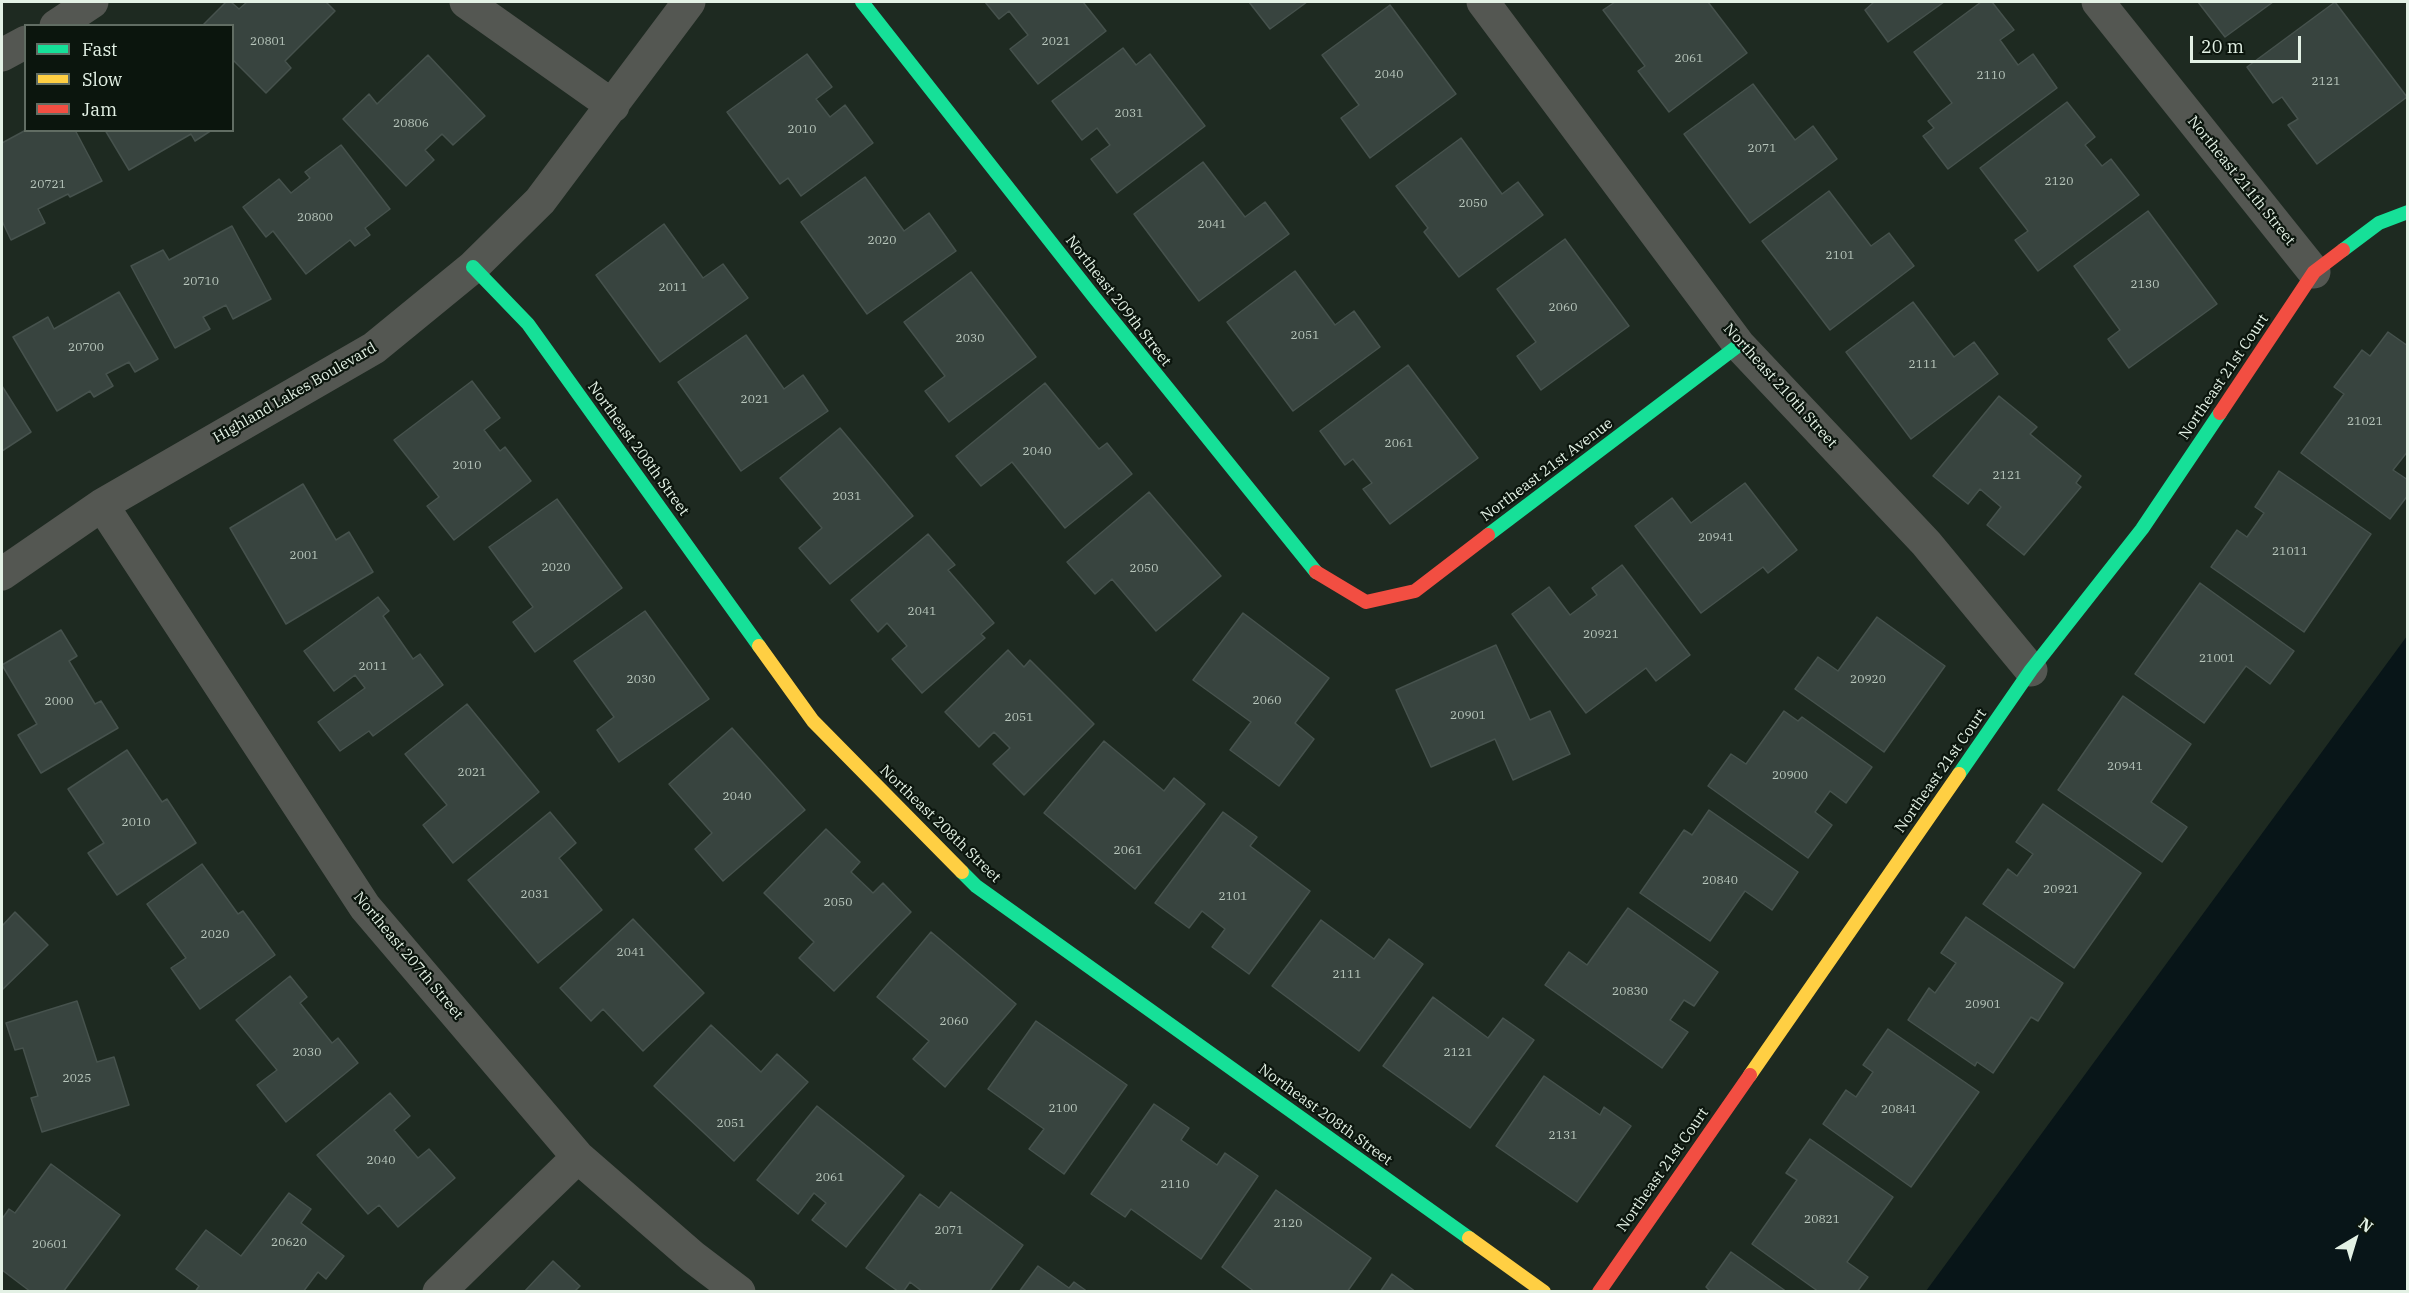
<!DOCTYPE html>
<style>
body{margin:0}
#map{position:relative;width:2409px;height:1293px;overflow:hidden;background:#1e2a21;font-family:"IBM Plex Serif",serif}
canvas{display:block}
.frame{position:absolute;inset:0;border:3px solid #e3f1e5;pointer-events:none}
.legend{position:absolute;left:24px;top:24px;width:210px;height:108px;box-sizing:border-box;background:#0b150d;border:2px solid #616d63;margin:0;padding:8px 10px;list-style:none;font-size:18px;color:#e3f1e5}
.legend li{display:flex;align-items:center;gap:12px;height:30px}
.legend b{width:30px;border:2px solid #616d63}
.north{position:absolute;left:2325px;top:1209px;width:60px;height:60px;-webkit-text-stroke:4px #0b150d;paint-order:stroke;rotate:38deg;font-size:16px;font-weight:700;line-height:24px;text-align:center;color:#e3f1e5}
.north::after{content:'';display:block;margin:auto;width:21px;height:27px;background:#e3f1e5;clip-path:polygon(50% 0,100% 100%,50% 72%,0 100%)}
.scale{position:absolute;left:2190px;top:36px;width:111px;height:27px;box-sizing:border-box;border:3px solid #e3f1e5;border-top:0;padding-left:8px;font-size:18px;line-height:21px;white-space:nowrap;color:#e3f1e5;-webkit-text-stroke:4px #0b150d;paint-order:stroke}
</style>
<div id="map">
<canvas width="2409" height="1293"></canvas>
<div class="frame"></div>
<ul class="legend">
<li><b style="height:8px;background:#16e098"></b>Fast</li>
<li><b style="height:8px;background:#ffcf43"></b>Slow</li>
<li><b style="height:8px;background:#f24e42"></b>Jam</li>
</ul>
<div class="north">N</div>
<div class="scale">20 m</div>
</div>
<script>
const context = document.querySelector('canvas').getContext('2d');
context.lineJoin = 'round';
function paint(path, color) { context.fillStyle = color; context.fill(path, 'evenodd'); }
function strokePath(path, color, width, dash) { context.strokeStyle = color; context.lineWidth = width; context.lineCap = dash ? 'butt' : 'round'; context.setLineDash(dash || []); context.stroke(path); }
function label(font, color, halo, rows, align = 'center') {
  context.font = font + ' "IBM Plex Serif",serif'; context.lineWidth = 4.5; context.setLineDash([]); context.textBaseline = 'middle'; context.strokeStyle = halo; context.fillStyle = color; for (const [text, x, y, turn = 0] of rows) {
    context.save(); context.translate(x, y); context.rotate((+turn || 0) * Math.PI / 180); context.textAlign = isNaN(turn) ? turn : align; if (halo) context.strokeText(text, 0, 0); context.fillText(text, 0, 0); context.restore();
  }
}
paint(new Path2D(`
 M2407 636V1291H1926Z`), '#081518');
const building = new Path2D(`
 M226 2H231L239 9 247 2H326L335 11 285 61 291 68 266 93 232 59V26H202Z
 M985 2H1083L1106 31 1038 84 1010 49 1028 35 1009 11 999 19Z
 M1249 2H1307L1270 29Z
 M1615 2H1708L1747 53 1669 112 1638 71 1645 66 1603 10Z
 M1874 2H1944L1888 42 1865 10Z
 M1981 2H1992L2014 30 2000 40 2018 65 2033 54 2057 88 1948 169 1923 136 1934 128 1928 121 1952 103 1914 52Z
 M2198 2H2273L2225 37Z
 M2335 2 2407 97 2317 164 2288 125 2298 119 2282 97 2273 103 2247 67Z
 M1390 5 1456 94 1370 158 1341 118 1359 105 1322 55Z
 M1123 48 1136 65 1150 54 1205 126 1117 193 1091 159 1110 145 1097 128 1082 140 1052 101Z
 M807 54 832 87 816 99 830 117 845 105 873 143 801 196 788 178 780 184 727 112Z
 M428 55 485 116 453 145 442 134 425 150 434 160 406 186 343 119 369 94 377 104Z
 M1753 84 1795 140 1813 126 1837 159 1750 223 1684 134Z
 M2067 102 2095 137 2085 145 2102 166 2111 159 2139 195 2038 271 2015 240 2028 231 1980 168Z
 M26 130H75L102 181 70 197 68 194 38 209 45 223 11 240 2 221V143Z
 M105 130H212L195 141 191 134 129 170Z
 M1461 138 1502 194 1518 182 1543 215 1459 277 1424 232 1428 228 1396 186Z
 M341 145 390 209 365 228 370 235 355 246 350 240 306 274 273 231 266 237 243 207 279 179 291 193 310 178 305 172Z
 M1203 162 1245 217 1265 202 1289 234 1199 301 1134 214Z
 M865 177 904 231 929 213 956 251 867 314 801 222Z
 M1829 191 1871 246 1889 233 1914 266 1830 330 1762 241Z
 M2148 211 2217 304 2129 368 2108 339 2120 330 2074 266Z
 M664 224 703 278 723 264 748 298 660 362 596 275Z
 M232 226 271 299 233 319 226 305 203 317 210 329 175 348 131 266 163 250 169 260Z
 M1565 239 1629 326 1541 390 1517 356 1536 342 1497 289Z
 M1295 271 1335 325 1354 311 1380 347 1293 411 1227 322Z
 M971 272 1036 357 949 422 925 391 945 376 904 322Z
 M119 292 158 359 135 372 129 362 106 374 113 386 94 397 90 391 57 411 13 337 48 317 54 329Z
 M1913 302 1954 357 1974 342 1998 374 1911 439 1846 352Z
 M2388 332 2408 346V451L2393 470 2408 480V495L2390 519 2301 453 2344 394 2334 387 2362 350 2370 356Z
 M746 335 784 389 803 375 828 411 741 471 678 382Z
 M1408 365 1478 458 1390 524 1363 489 1372 483 1353 459 1345 465 1320 431Z
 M472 381 500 418 484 430 500 451 505 447 531 481 454 540 427 506 439 497 394 440Z
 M1045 383 1099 449 1107 443 1132 474 1065 528 1012 462 981 486 956 456Z
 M2 386 31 432 2 451Z
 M1999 396 2037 427 2030 434 2081 476 2076 483 2081 487 2024 555 1987 525 2001 507 1980 489 1968 504 1933 476Z
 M840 428 913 516 830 584 799 548 822 528 780 478Z
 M2279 471 2371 534 2304 632 2211 567 2237 530 2247 537 2264 513 2255 507Z
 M1745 483 1797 550 1768 573 1763 567 1701 613 1635 526 1672 498 1691 523Z
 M303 484 336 540 349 532 373 572 286 624 230 528Z
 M1149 492 1221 576 1156 631 1112 579 1095 594 1067 562Z
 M557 499 622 588 535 652 513 622 533 607 489 547Z
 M928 534 955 565 948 570 994 623 981 634 985 638 922 693 892 659 907 646 887 623 878 632 851 600Z
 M1622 565 1690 655 1656 681 1646 668 1586 713 1512 614 1549 587 1570 615 1597 595 1592 588Z
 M2200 583 2294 651 2270 684 2246 666 2204 723 2135 674Z
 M378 597 389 611 383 616 413 659 420 654 443 685 373 736 369 731 340 751 318 722 365 688 355 675 334 691 304 651Z
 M645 611 709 699 619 762 597 730 614 717 574 661Z
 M1243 613 1329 678 1295 723 1314 739 1279 786 1230 750 1251 722 1193 680Z
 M1877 617 1945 666 1884 752 1795 689 1818 657 1838 671Z
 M61 630 77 656 69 661 95 704 101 701 118 728 41 773 18 735 37 724 2 665Z
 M1496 645 1530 720 1550 711 1570 754 1513 780 1495 739 1431 767 1396 690Z
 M1008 650 1024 667 1030 660 1094 724 1024 795 993 764 1010 748 994 732 979 747 945 712Z
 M2123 696 2191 744 2151 802 2187 827 2162 862 2058 790Z
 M467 704 539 792 453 863 423 825 447 805 405 754Z
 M1784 711 1798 721 1802 717 1872 767 1846 803 1830 791 1815 812 1832 825 1808 858 1708 786 1731 754 1746 764Z
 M732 728 805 810 723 881 695 849 712 833 669 784Z
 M1104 741 1164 791 1174 778 1205 804 1135 889 1044 813Z
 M127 750 162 802 167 799 196 843 117 895 88 853 104 843 68 789Z
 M2043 804 2141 873 2074 968 1983 904 2008 869 2017 876 2033 854 2016 842Z
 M1709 810 1798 872 1772 910 1745 891 1710 941 1640 893 1684 830 1692 835Z
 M550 812 576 843 559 858 602 910 538 963 468 880Z
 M1223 812 1257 837 1250 846 1310 891 1249 974 1212 947 1225 929 1202 911 1189 928 1155 903Z
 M826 829 860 862 851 872 873 893 883 883 911 912 834 991 799 958 814 942 764 893Z
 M202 864 238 914 243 911 275 955 200 1009 171 968 186 958 147 904Z
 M1628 908 1718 972 1694 1006 1684 1000 1670 1020 1688 1032 1662 1068 1545 985 1569 952 1587 965Z
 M15 912 48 945 2 990V926Z
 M1966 917 2063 983 2038 1021 2031 1017 1993 1073 1977 1062 1975 1066 1908 1020 1929 988 1935 993 1956 963 1941 953Z
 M633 919 704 993 643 1051 603 1009 591 1021 560 988Z
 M1321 920 1374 959 1389 939 1423 964 1359 1051 1272 986Z
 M931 932 1016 1004 945 1087 913 1059 929 1041 877 997Z
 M290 976 307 997 300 1003 332 1043 338 1038 358 1063 286 1122 257 1085 277 1070 236 1020Z
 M1433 997 1488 1038 1503 1018 1534 1040 1470 1128 1383 1066Z
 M77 1001 97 1062 114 1057 129 1105 42 1132 31 1098 38 1096 23 1048 15 1050 6 1023Z
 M1036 1021 1127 1085 1064 1174 1029 1149 1044 1129 988 1089Z
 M711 1025 761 1072 777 1054 808 1082 734 1161 654 1086Z
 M1888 1029 1979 1092 1911 1187 1823 1124 1846 1090 1856 1097 1873 1072 1863 1065Z
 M1544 1076 1600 1115 1604 1107 1631 1126 1577 1202 1496 1146Z
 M390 1093 410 1116 394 1130 418 1158 429 1149 455 1178 398 1227 379 1205 368 1214 317 1155Z
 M1154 1104 1189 1128 1181 1140 1217 1165 1225 1153 1258 1176 1201 1259 1131 1209 1125 1217 1091 1194Z
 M817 1106 904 1176 846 1247 812 1220 826 1203 814 1193 798 1214 757 1180Z
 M1810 1139 1893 1197 1847 1262 1868 1277 1857 1292H1819L1752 1244 1797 1180 1786 1173Z
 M51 1164 120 1215 63 1292H31L2 1270V1219L9 1209 15 1213Z
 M1276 1190 1371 1258 1347 1292H1255L1222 1267Z
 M951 1192 1023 1245 989 1292H923L910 1282 903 1292H899L866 1268 920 1194 939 1208Z
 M289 1193 311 1209 301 1223 344 1256 326 1279 318 1272 303 1292H195L199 1286 176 1269 206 1230 241 1256Z
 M1731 1252 1787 1292H1711L1706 1287Z
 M553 1261 580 1286 574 1292H524Z
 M1038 1266 1069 1288 1074 1282 1088 1292H1019Z
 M1392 1274 1416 1292H1380Z`);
paint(building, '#38443f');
strokePath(building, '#46524d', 1.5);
strokePath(new Path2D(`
 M466 2 613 106
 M1483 2 1739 345 1926 543 2031 670
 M2098 2 2314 272
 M56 26 92 2
 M2 55 26 42
 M102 505 365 907 578 1157 693 1257 739 1292
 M2 574 102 505 374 348 473 267 540 201 689 2
 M439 1292 578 1157`), '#545752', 33);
strokePath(new Path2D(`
 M862 2 1094 297 1316 572
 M2343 250 2379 223 2408 212
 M473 267 528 324 759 646
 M1488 535 1739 345
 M1959 774 2031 670 2142 529 2220 413
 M962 872 976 886 1469 1238`), '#16e098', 14);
strokePath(new Path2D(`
 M759 646 813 721 962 872
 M1750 1075 1959 774
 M1469 1238 1544 1292`), '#ffcf43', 14);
strokePath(new Path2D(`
 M2220 413 2314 272 2343 250
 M1316 572 1366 602 1415 591 1488 535
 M1599 1292 1750 1075`), '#f24e42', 14);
label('12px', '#b8c6bc', null, [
 ["20801",268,42],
 ["2021",1056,42],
 ["2061",1689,59],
 ["2040",1389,75],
 ["2110",1991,76],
 ["2121",2326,82],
 ["2031",1129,114],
 ["20806",411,124],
 ["2010",802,130],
 ["2071",1762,149],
 ["2120",2059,182],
 ["20721",48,185],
 ["2050",1473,204],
 ["20800",315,218],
 ["2041",1212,225],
 ["2020",882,241],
 ["2101",1840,256],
 ["20710",201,282],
 ["2130",2145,285],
 ["2011",673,288],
 ["2060",1563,308],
 ["2051",1305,336],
 ["2030",970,339],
 ["20700",86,348],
 ["2111",1923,365],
 ["2021",755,400],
 ["21021",2365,422],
 ["2061",1399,444],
 ["2040",1037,452],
 ["2010",467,466],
 ["2121",2007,476],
 ["2031",847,497],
 ["20941",1716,538],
 ["21011",2290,552],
 ["2001",304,556],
 ["2020",556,568],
 ["2050",1144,569],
 ["2041",922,612],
 ["20921",1601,635],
 ["21001",2217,659],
 ["2011",373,667],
 ["2030",641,680],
 ["20920",1868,680],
 ["2060",1267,701],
 ["2000",59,702],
 ["20901",1468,716],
 ["2051",1019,718],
 ["20941",2125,767],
 ["2021",472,773],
 ["20900",1790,776],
 ["2040",737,797],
 ["2010",136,823],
 ["2061",1128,851],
 ["20840",1720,881],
 ["20921",2061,890],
 ["2031",535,895],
 ["2101",1233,897],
 ["2050",838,903],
 ["2020",215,935],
 ["2041",631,953],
 ["2111",1347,975],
 ["20830",1630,992],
 ["20901",1983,1005],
 ["2060",954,1022],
 ["2030",307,1053],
 ["2121",1458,1053],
 ["2025",77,1079],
 ["2100",1063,1109],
 ["20841",1899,1110],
 ["2051",731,1124],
 ["2131",1563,1136],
 ["2040",381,1161],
 ["2061",830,1178],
 ["2110",1175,1185],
 ["20821",1822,1220],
 ["2120",1288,1224],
 ["2071",949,1231],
 ["20620",289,1243],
 ["20601",50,1245]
]);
label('15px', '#e3f1e5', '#0b150d', [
 ["Northeast 211th Street",2241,181,51],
 ["Northeast 209th Street",1118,301,52],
 ["Northeast 21st Court",2224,377,-56],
 ["Northeast 210th Street",1780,386,48],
 ["Highland Lakes Boulevard",295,393,-30],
 ["Northeast 208th Street",638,449,54],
 ["Northeast 21st Avenue",1547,470,-37],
 ["Northeast 21st Court",1941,771,-55],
 ["Northeast 208th Street",940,824,44],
 ["Northeast 207th Street",408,956,50],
 ["Northeast 208th Street",1325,1115,36],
 ["Northeast 21st Court",1663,1170,-55]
]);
</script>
